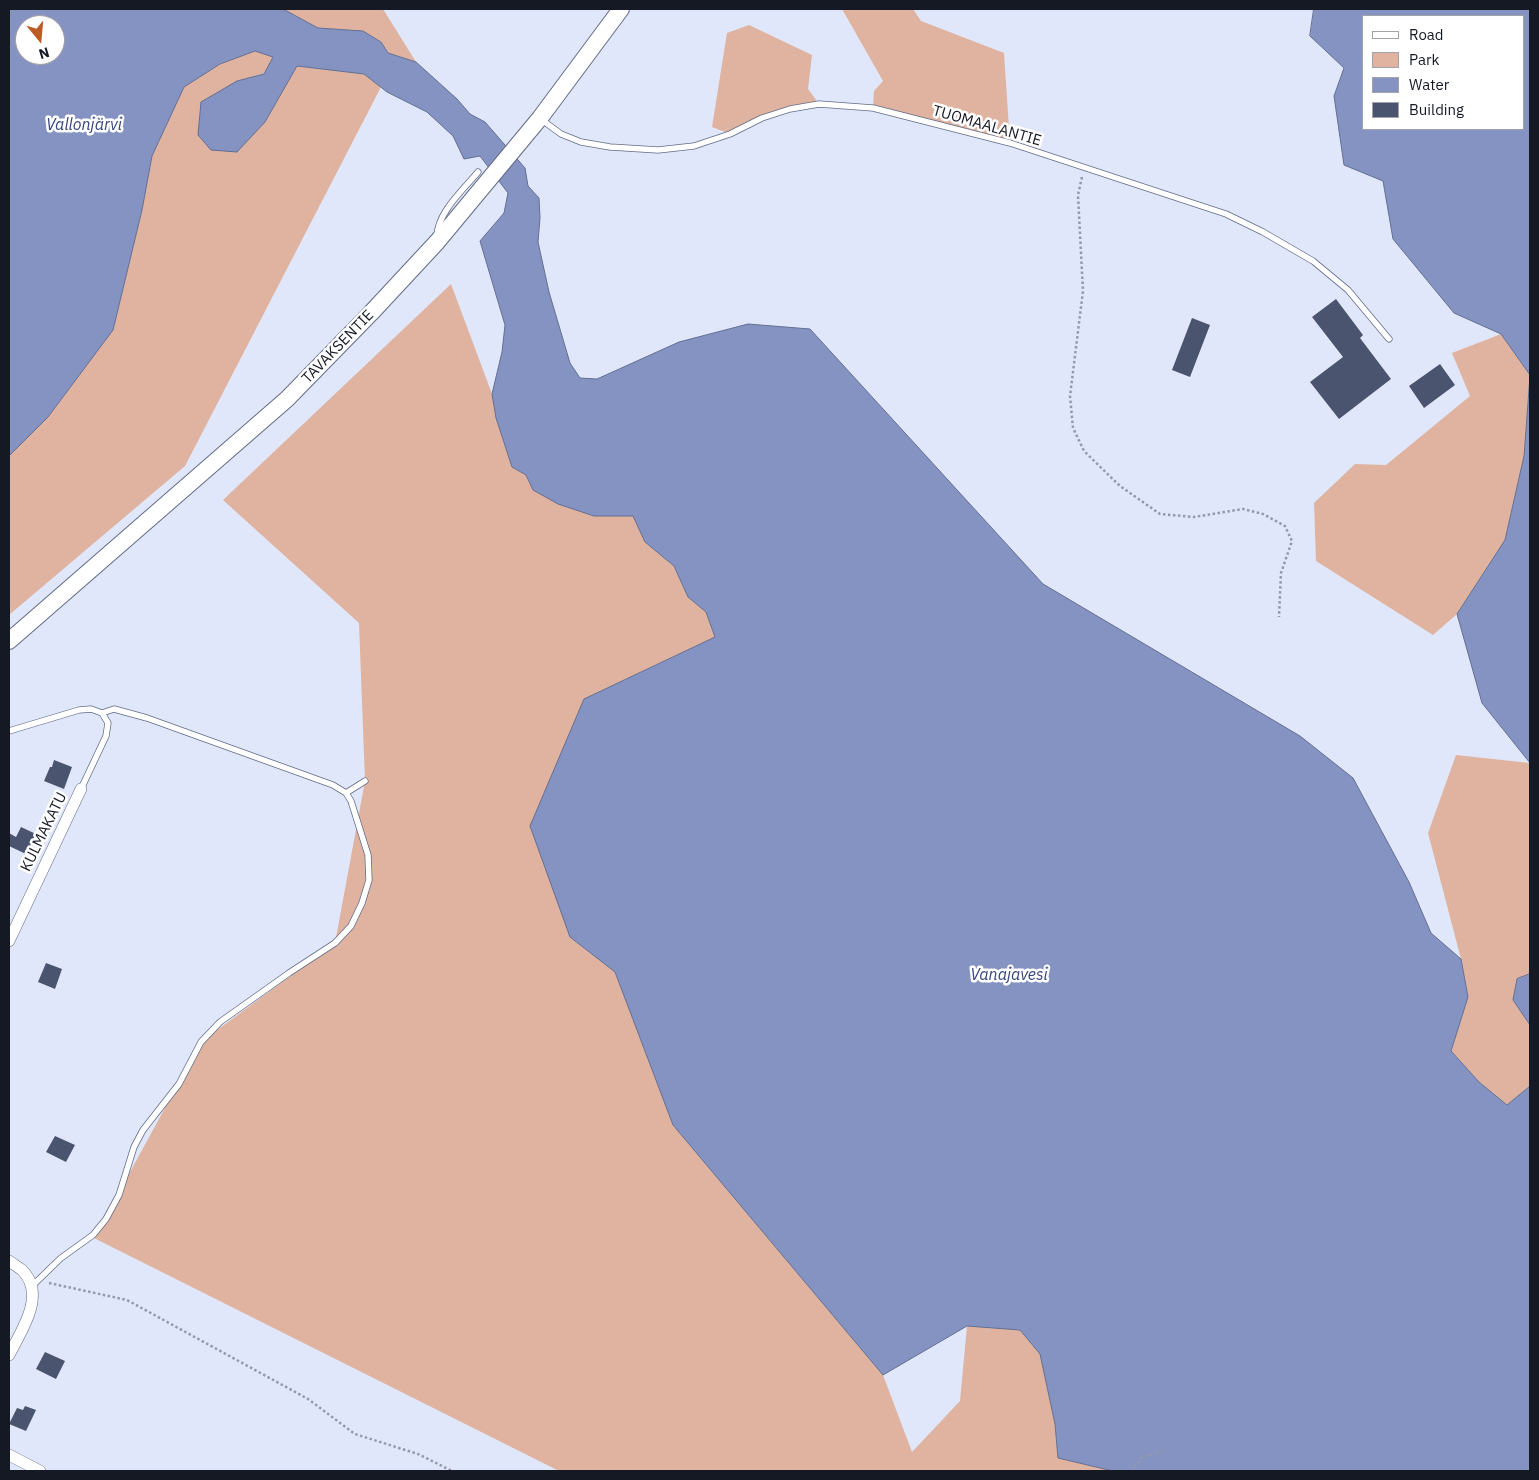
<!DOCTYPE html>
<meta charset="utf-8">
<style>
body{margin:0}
#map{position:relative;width:1539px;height:1480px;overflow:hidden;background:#e0e7fa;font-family:"IBM Plex Sans",sans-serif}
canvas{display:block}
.frame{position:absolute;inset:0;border:10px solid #151924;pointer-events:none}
.legend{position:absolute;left:1362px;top:15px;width:162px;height:115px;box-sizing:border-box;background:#fff;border:1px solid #a1a3a7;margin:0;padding:6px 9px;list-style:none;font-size:15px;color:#151924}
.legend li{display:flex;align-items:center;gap:10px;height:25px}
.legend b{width:25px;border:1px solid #a1a3a7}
.north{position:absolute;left:15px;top:15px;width:50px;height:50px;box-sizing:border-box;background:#fff;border:1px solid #a1a3a7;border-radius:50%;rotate:163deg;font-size:14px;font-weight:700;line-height:20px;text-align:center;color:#151924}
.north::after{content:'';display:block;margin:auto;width:18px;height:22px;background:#be5a24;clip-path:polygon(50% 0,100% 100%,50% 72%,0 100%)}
</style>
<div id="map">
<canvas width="1539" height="1480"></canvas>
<div class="frame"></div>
<ul class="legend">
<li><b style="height:6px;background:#fff"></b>Road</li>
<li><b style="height:14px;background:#dfb39f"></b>Park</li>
<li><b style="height:14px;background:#8493c1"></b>Water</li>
<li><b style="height:14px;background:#4b546f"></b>Building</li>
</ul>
<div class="north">N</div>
</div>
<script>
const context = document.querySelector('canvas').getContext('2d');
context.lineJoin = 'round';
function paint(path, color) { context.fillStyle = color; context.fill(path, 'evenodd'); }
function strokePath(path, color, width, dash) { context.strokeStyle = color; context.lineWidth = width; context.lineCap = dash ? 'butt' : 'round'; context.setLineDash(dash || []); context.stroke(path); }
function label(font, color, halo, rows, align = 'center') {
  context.font = font + ' "IBM Plex Sans",sans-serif'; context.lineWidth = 5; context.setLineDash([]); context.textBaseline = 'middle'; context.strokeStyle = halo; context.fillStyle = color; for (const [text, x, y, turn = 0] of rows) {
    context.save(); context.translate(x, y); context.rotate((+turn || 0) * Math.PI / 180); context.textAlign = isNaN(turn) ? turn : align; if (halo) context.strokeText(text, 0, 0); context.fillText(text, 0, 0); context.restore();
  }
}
paint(new Path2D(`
 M283 9H383L416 62 388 53 381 42 363 31 318 28Z
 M842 9H913L921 21 1004 53 1010 143 873 108 874 91 883 81Z
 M749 25 812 55 808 89 819 104 790 109 730 134 712 127 727 33Z
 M255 51 273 57 264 74 237 81 265 122 296 66 364 74 381 87 185 466 9 615V456L48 417 113 329 142 210 152 156 183 87 220 64Z
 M451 284 492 394 496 418 512 467 526 475 533 490 594 516 633 515 645 542 674 566 688 597 706 612 715 637 584 699 570 937 615 972 673 1125 883 1375 912 1452 960 1401 967 1326 1020 1330 1040 1354 1055 1424 1058 1458 1113 1471H559L94 1238 201 1042 335 943 365 781 359 623 223 500Z
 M1501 334 1530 375 1524 456 1505 540 1457 614 1433 635 1316 561 1314 503 1355 464 1386 465 1470 396 1452 353Z
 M1456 755 1530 763V974L1517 979 1513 1000 1530 1025V1086L1507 1105 1479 1082 1451 1051 1468 997 1461 959 1428 833Z`), '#dfb39f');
const water = new Path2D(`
 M9 9H283L318 28 363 31 381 42 388 53 416 62 457 99 470 114 485 122 525 168 528 186 539 198 540 218 538 242 549 292 570 363 580 378 597 379 679 342 748 324 810 329 1043 584 1300 736 1353 778 1409 882 1431 933 1461 959 1468 997 1451 1051 1479 1082 1507 1105 1530 1086V1471H1113L1058 1458 1055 1424 1040 1354 1020 1330 967 1326 883 1375 673 1125 615 972 570 937 530 826 584 699 715 637 706 612 688 597 674 566 645 542 633 516H594L558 504 533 490 526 475 512 467 496 418 492 394 502 352 505 325 480 241 504 213 508 193 480 156 464 159 453 136 427 112 387 92 364 74 297 66 265 122 237 152 211 150 198 135 201 102 237 81 264 74 273 57 255 51 220 64 184 87 152 156 142 210 113 330 48 417 9 456ZM25 25H55V55H25Z
 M1314 9H1530V375L1501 334 1454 313 1393 239 1383 181 1344 165 1334 96 1344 68 1310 36ZM1523 16V129H1363V16Z
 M1530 376V763L1482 703 1457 614 1505 540 1524 456Z
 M1530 974V1025L1513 1000 1517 979Z`);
paint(water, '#8493c1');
strokePath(water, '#636e92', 1);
paint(new Path2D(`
 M1336 299 1363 335 1360 338 1391 379 1339 419 1310 382 1343 357 1312 317Z
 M1192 318 1210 325 1190 377 1172 370Z
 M1440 364 1455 385 1424 408 1409 386Z
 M54 760 72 767 64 789 44 781 50 767H52Z
 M21 827 36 834 26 854 9 846V833L16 837Z
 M46 963 62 969 55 989 38 982Z
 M55 1136 75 1145 66 1162 46 1152Z
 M45 1352 65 1361 56 1379 36 1369Z
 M25 1406 36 1410 26 1431 9 1424 17 1408 23 1410Z`), '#4b546f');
const lane = new Path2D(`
 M542 120 561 134 581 142 610 147 658 150 694 146 730 134 762 118 790 109 819 104 873 108 1010 143 1226 214 1263 232 1313 261 1348 290 1389 339
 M437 237C437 213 463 190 478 172
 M9 731 79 710 91 709 102 713 108 723 106 736 81 789
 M346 793 365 781
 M32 1286 61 1258 93 1235 106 1219 119 1195 134 1147 143 1130 179 1084 201 1042 220 1022 289 973 335 943 351 926 362 903 369 880 368 855 351 801 346 793 333 785 147 718 114 709 102 713`);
const street = new Path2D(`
 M9 941 81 789
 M9 1261C13 1264 18 1267 22 1270 47 1295 21 1331 9 1355
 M9 1455 40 1471`);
const secondary = new Path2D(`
 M9 641 287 399 371 313 437 242 540 118 621 9`);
strokePath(lane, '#626b87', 7);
strokePath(street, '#626b87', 12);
strokePath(secondary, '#626b87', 18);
strokePath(new Path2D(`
 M1082 177 1078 195 1083 291 1070 396 1073 428 1084 451 1120 486 1160 514 1194 517 1243 509 1263 514 1285 526 1292 541 1281 573 1279 617
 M49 1283 127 1300 308 1399 355 1434 418 1454 452 1471
 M1132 1471 1141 1458 1165 1450`), '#9399a9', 2.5, [2.5, 2.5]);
strokePath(lane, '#fff', 5.5);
strokePath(street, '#fff', 11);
strokePath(secondary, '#fff', 16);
label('15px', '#151924', '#fff', [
 ["TUOMAALANTIE",987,126,16],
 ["TAVAKSENTIE",338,347,-46],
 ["KULMAKATU",44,832,-64]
]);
label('italic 16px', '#35447e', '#fff', [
 ["Vallonjärvi",84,125],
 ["Vanajavesi",1009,975]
]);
</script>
